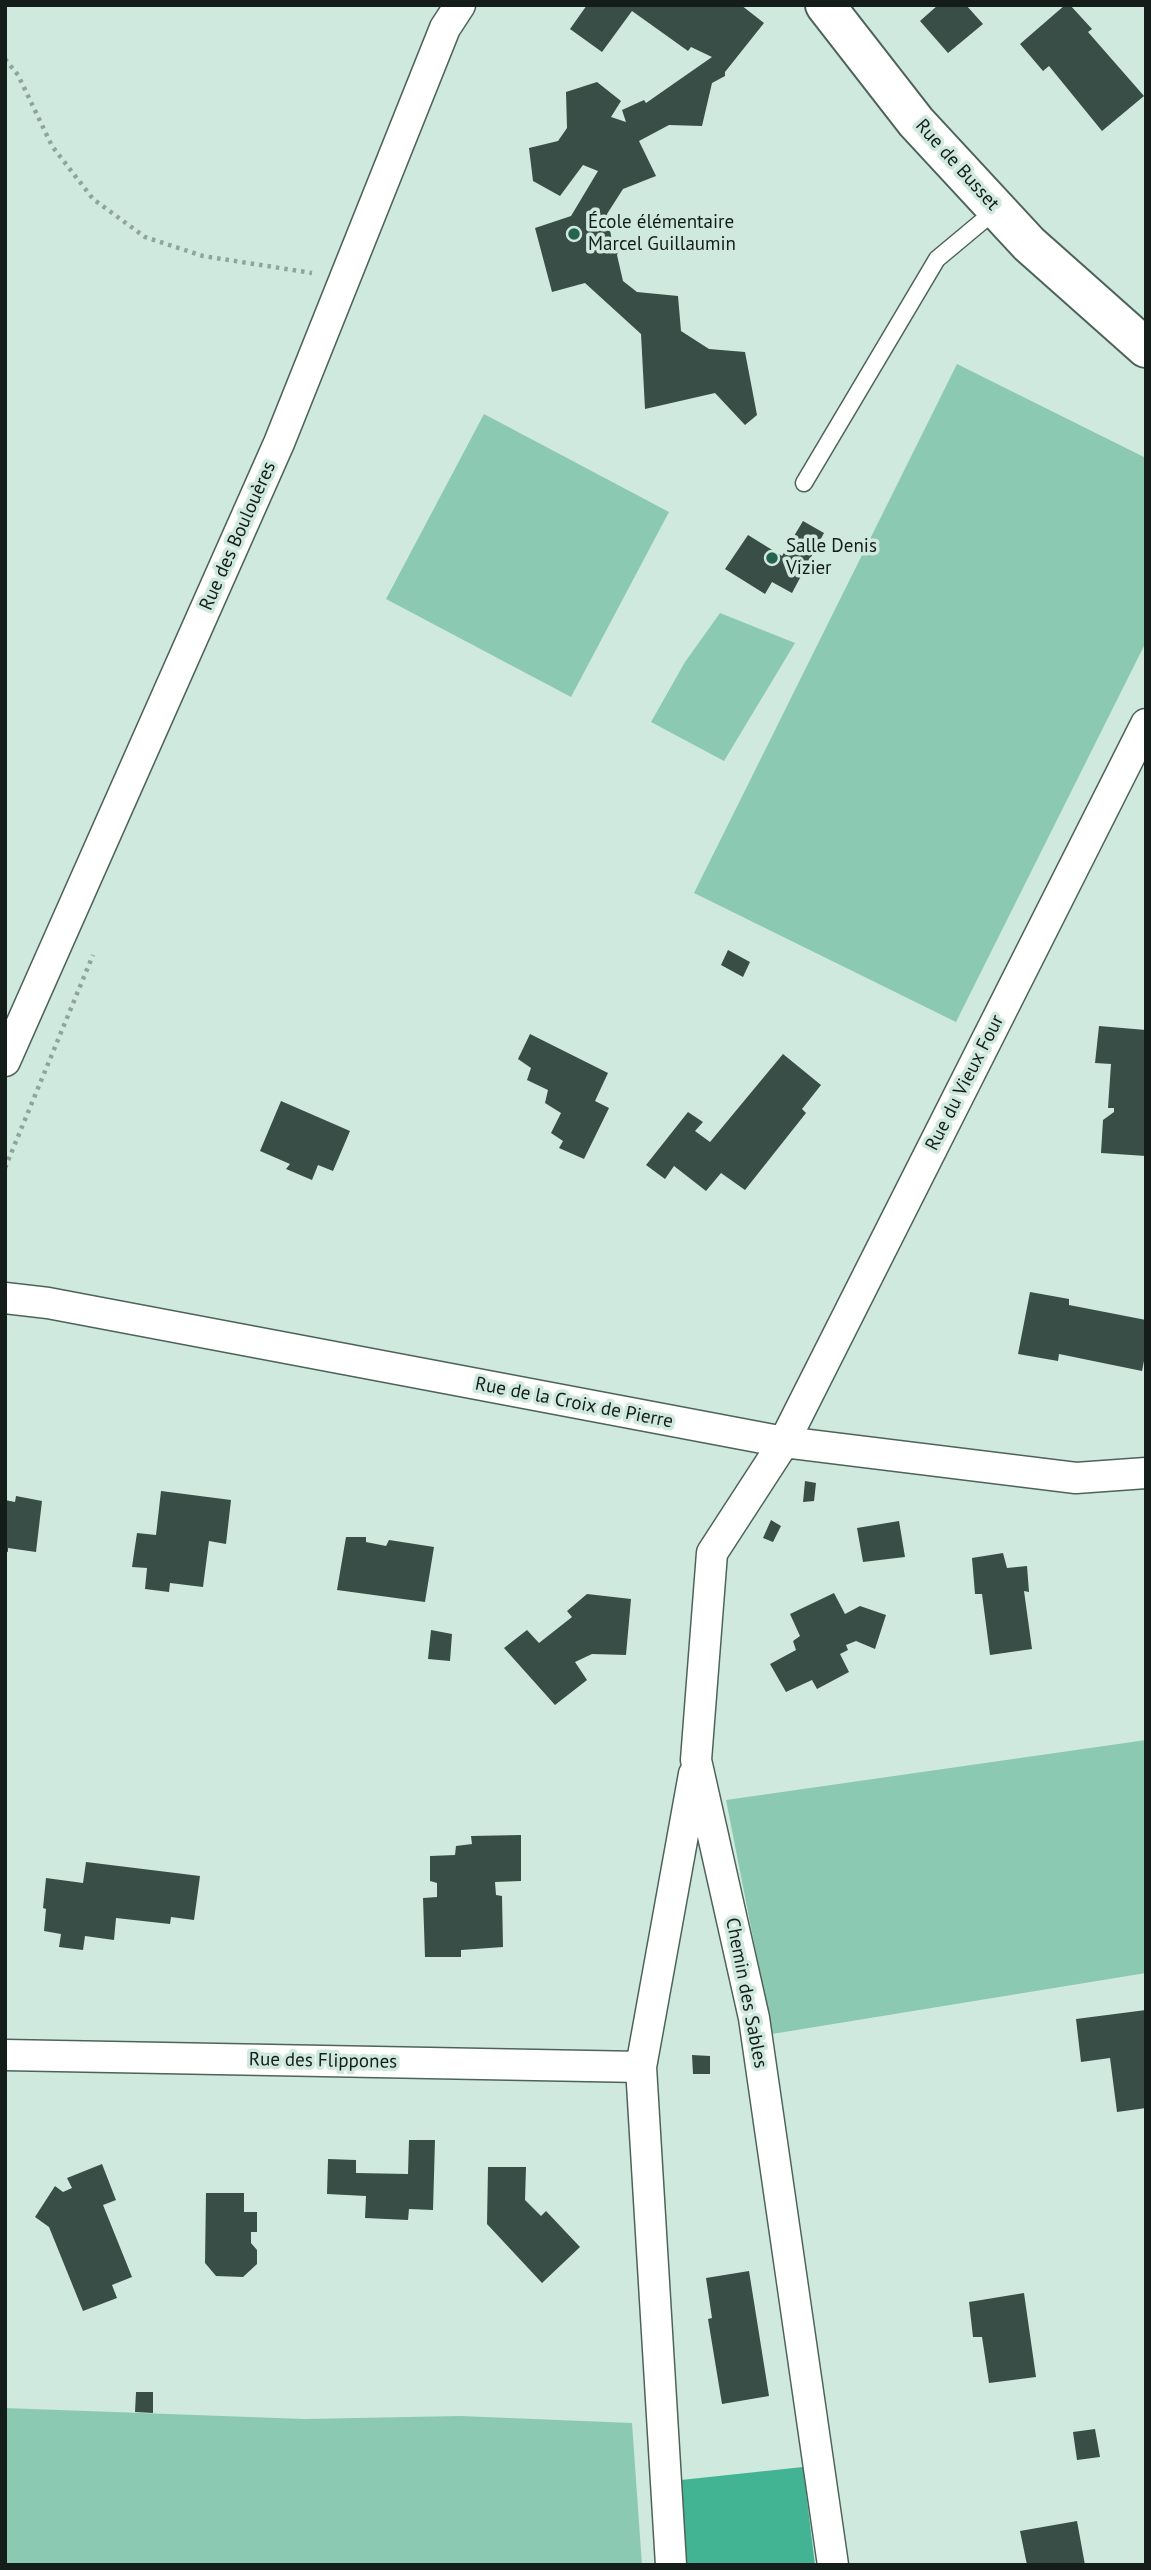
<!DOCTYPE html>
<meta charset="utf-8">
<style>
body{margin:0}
#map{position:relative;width:1151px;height:2570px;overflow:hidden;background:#d0e9df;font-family:"PT Sans",sans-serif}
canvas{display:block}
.frame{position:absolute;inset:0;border:7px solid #141d1a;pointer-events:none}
</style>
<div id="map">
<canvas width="1151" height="2570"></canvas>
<div class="frame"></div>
</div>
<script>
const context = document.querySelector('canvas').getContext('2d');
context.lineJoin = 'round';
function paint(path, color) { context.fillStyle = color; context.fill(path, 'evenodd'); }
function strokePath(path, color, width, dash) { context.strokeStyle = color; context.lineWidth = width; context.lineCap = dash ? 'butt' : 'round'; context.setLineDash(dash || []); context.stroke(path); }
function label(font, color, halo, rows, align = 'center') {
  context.font = font + ' "PT Sans",sans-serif'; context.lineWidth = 7; context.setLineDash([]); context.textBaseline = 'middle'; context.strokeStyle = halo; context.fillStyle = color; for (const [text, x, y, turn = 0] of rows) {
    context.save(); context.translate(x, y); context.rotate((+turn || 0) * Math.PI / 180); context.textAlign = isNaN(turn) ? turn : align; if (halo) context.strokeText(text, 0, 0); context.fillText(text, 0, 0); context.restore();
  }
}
paint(new Path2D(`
 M957 364 1146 458V642L956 1022 694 893Z
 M484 414 669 512 571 697 386 599Z
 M720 613 795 643 724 761 651 722 685 662Z
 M1146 1740V1973L772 2034 726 1800Z
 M5 2408 304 2419 460 2416 632 2423 642 2565H5Z`), '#8cc9b3');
paint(new Path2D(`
 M803 2467 815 2565H687L681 2480Z`), '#42b493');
paint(new Path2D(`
 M587 5H741L764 23 725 72V76L712 83 702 126 669 125 639 141 656 176 623 189 607 214 612 241 621 245 617 255 623 281 637 292 678 296 681 331 709 349 745 352 757 415 745 425 715 393 645 409 641 334 585 283 552 292 535 228 571 216 598 171 583 165 560 196 533 181 529 148 558 141 567 128 566 92 597 82 621 101 611 117 626 122 622 110 644 100 646 103 712 57 691 47 688 51 632 11 602 52 570 29Z
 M938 5H966L983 24 948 53 920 21Z
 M1065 5H1070L1092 29 1088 32 1144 96 1102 131 1049 66 1043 71 1020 44Z
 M803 521 824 533 792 593 772 582 765 594 725 569 748 535 782 556Z
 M728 950 750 962 743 977 721 965Z
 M1099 1026 1146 1030V1156L1101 1153 1103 1120 1114 1112V1108H1108L1111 1064 1095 1063Z
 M530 1034 608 1073 595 1101 609 1108 584 1159 559 1148 563 1141 551 1133 561 1113 545 1103 548 1090 527 1080 531 1068 518 1059Z
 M783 1054 821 1085 802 1109 806 1113 745 1190 721 1173 706 1191 674 1166 665 1179 646 1165 688 1112 703 1122 695 1131 710 1142Z
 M281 1101 350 1131 333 1171 318 1165 312 1180 286 1169 290 1164 260 1151Z
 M1030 1292 1069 1299V1305L1146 1320V1351L1142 1371 1059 1354 1058 1361 1018 1354Z
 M805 1481 816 1483 814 1501 803 1502Z
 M161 1491 231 1500 226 1544 209 1541 203 1587 170 1583 169 1592 145 1589 147 1568 132 1567 137 1533 156 1535Z
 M16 1496 42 1501 36 1552 8 1548V1552L5 1551V1500L15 1502Z
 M771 1520 781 1526 773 1542 763 1538Z
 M899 1521 905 1557 863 1562 857 1528Z
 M346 1537H366V1542L386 1546 389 1540 434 1547 425 1602 337 1590Z
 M1003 1553 1007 1568 1027 1566 1029 1592 1024 1591 1032 1649 990 1655 982 1594H975L972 1558Z
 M834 1593 845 1614 860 1606 886 1615 875 1649 856 1641 846 1645 848 1650 840 1654 849 1672 817 1689 812 1680 786 1692 770 1664 796 1650 793 1641 800 1636 790 1614Z
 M587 1594 631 1599 626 1655 592 1654 575 1662 587 1680 555 1705 504 1648 527 1630 539 1643 572 1617 567 1611Z
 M431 1630 452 1634 450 1661 428 1659Z
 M521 1835V1881L495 1882 496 1895 502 1896 503 1947 461 1950V1957H425L423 1898 437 1897V1883L430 1881V1856L455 1855 456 1846 472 1844 471 1836Z
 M86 1862 200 1876 194 1920 171 1917 170 1924 116 1918 114 1940 85 1936 83 1950 59 1947 61 1934 44 1931 46 1909 43 1908 46 1878 83 1883Z
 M1146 2010V2108L1117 2112 1110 2058 1081 2062 1076 2019Z
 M692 2055 710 2056V2074H693Z
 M409 2140H435L433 2210 409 2209 408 2220 365 2218 366 2196 327 2194 328 2159 356 2160V2173L408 2174Z
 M102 2164 116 2200 103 2205 132 2277 112 2285 117 2298 83 2311 49 2227 35 2217 55 2186 63 2192 72 2188 67 2178Z
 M488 2167H526L525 2200 541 2216 546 2211 580 2247 542 2283 487 2224Z
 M206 2193H244V2212H257V2232H251V2243L257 2250V2264L243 2277 216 2276 205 2263Z
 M749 2271 769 2396 722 2404 708 2319 712 2318 706 2278Z
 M1024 2293 1036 2377 989 2383 982 2337H973L969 2302Z
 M136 2392H153V2413L135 2412Z
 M1095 2429 1100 2457 1077 2460 1073 2432Z
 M1077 2521 1085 2565H1027L1020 2531Z`), '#394e46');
const lane = new Path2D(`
 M804 483 937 259 997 209`);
const street = new Path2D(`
 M5 1061 279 443 445 28 460 5
 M5 1298 48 1303 784 1442 1076 1478 1146 1473
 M5 2055 641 2067
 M671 2565 641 2067 694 1774
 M833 2565 754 2018 696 1760 712 1553 784 1442 1146 724`);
const secondary = new Path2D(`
 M825 5 916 122 1029 244 1146 348`);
strokePath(lane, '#4d635a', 19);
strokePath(street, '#4d635a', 33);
strokePath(secondary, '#4d635a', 42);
strokePath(new Path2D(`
 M5 59 18 75 52 146 93 199 145 237 203 256 312 273
 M5 1168 93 955`), '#90a49c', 4.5, [3.5, 5]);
strokePath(lane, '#fff', 16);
strokePath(street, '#fff', 30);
strokePath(secondary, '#fff', 38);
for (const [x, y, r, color] of [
 [574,234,7,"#236350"],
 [772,558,7,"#236350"]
]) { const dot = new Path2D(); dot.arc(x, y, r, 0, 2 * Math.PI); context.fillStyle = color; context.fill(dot); strokePath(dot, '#d0e9df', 2.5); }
label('19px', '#141d1a', '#d0e9df', [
 ["Rue de Busset",957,165,48],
 ["Rue des Boulouères",238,536,-66],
 ["Rue du Vieux Four",965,1083,-63],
 ["Rue de la Croix de Pierre",574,1403,11],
 ["Chemin des Sables",746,1993,79],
 ["Rue des Flippones",323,2061,1]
]);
label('19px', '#141d1a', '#d0e9df', [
 ["École élémentaire",588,223],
 ["Marcel Guillaumin",588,245],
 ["Salle Denis",786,547],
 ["Vizier",786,569]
], 'left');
</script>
